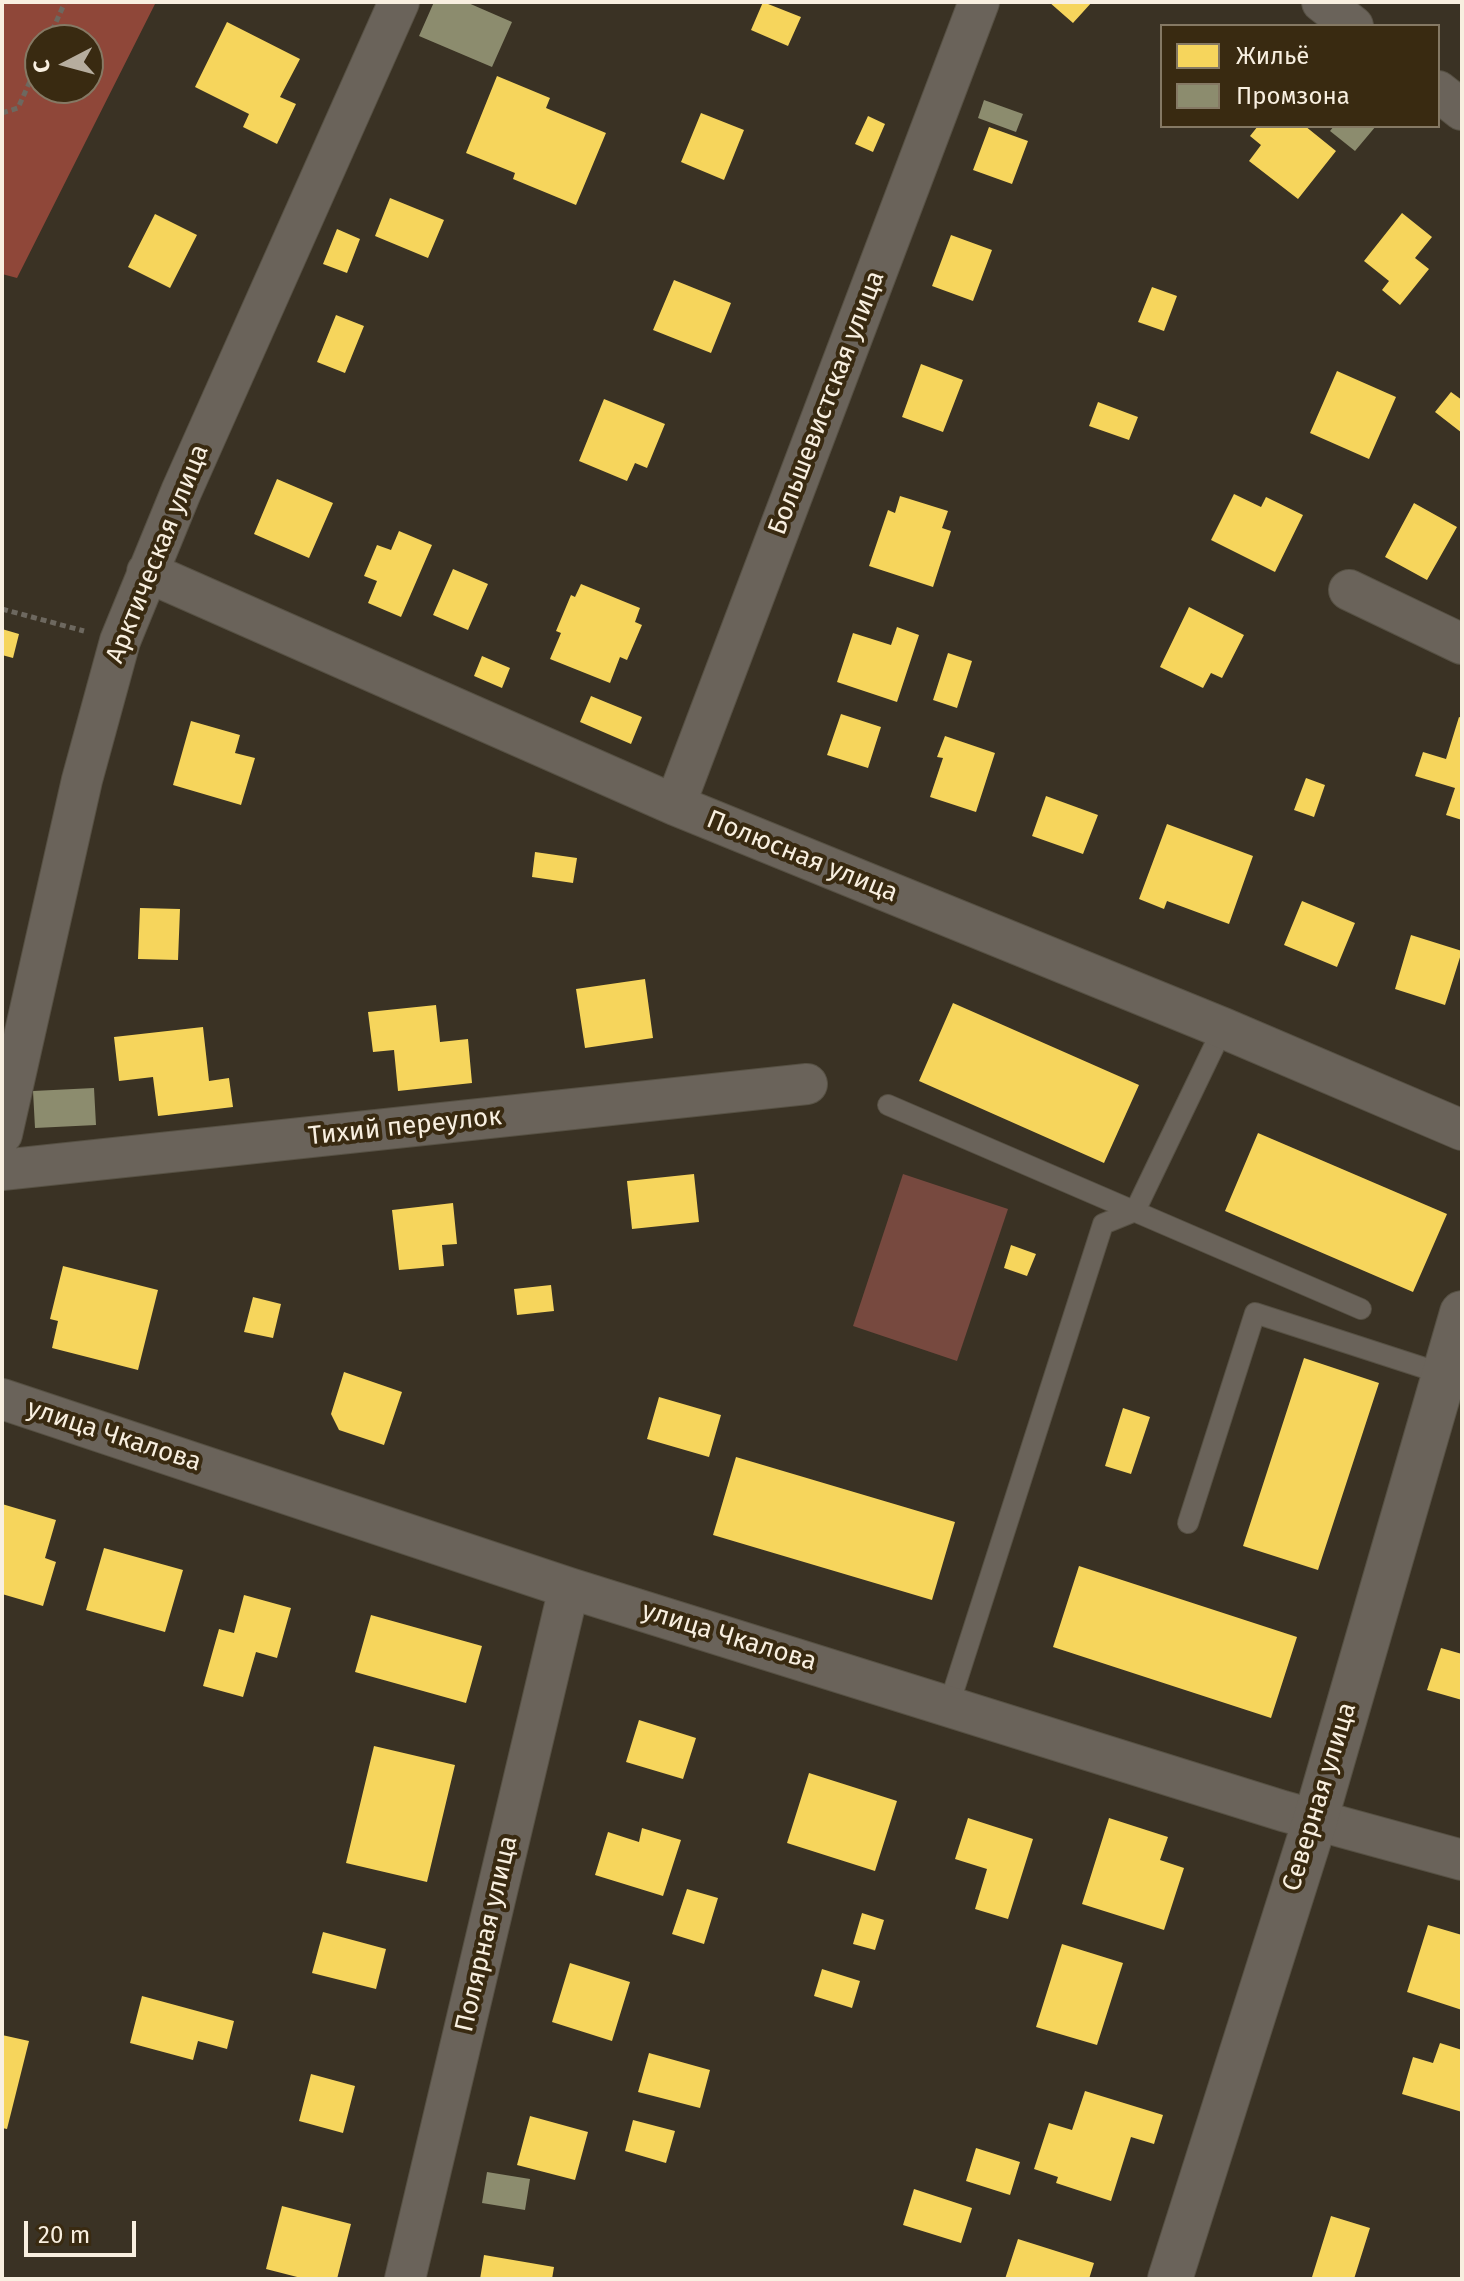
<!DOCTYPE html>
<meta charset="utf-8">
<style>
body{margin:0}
#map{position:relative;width:1464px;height:2281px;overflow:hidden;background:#3a3224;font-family:"Fira Sans",sans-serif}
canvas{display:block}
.frame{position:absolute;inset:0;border:4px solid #f8efe0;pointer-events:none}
.legend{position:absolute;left:1160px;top:24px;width:280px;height:104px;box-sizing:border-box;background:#392a11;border:2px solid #857964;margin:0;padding:10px 14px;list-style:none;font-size:24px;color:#f8efe0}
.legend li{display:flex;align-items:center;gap:16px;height:40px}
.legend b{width:40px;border:2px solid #857964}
.north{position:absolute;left:24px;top:24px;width:80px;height:80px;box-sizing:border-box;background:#392a11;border:2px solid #857964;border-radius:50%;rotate:264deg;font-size:22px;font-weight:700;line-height:32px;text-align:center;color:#f8efe0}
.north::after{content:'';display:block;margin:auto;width:28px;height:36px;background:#b6ad9e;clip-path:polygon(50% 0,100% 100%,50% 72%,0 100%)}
.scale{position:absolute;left:24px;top:2221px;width:112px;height:36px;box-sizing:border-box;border:4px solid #f8efe0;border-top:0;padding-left:10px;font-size:24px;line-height:28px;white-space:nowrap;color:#f8efe0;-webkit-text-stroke:6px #392a11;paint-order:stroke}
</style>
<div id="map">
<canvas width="1464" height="2281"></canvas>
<div class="frame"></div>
<ul class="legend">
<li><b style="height:22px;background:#f6d55c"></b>Жильё</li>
<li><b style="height:22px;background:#8c8c6e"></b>Промзона</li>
</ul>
<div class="north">С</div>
<div class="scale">20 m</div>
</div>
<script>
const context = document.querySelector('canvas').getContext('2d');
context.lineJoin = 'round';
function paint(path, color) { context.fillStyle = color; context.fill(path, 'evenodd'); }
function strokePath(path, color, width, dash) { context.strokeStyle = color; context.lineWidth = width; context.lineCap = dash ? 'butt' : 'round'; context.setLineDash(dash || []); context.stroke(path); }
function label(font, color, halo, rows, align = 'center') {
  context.font = font + ' "Fira Sans",sans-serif'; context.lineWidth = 8; context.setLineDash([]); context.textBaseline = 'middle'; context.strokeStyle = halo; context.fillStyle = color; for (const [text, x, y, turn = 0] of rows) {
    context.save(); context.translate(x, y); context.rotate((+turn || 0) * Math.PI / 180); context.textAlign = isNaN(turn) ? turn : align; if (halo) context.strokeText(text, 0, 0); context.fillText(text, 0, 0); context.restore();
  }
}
paint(new Path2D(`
 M903 1174 1008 1209 957 1361 853 1326Z`), '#77493f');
paint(new Path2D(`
 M2 2H156L17 278 2 274ZM40 40H88V88H40Z`), '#8f4739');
paint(new Path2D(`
 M763 2 801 17 788 46 751 30Z
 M1049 2H1092L1073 23Z
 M227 22 300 59 280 97 296 104 277 144 243 127 249 114 195 87Z
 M497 76 550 98 546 108 606 133 576 205 513 179 515 173 466 153Z
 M701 113 744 130 724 180 681 162Z
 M868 116 885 124 873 152 855 144Z
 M1258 126H1305L1336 151 1298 199 1249 161 1261 145 1250 136Z
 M989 127 1028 141 1012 184 973 170Z
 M390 198 444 220 428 258 375 236Z
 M1402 213 1432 237 1415 258 1429 269 1400 305 1382 290 1389 281 1364 261Z
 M155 214 197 235 170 288 128 267Z
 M337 229 360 239 347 273 323 264Z
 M951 235 992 250 973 301 932 286Z
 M674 280 731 303 711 353 653 330Z
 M1152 287 1177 296 1164 331 1138 322Z
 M336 315 364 326 345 373 317 362Z
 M921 364 963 380 943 432 902 417Z
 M1337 371 1396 397 1369 459 1310 433Z
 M1451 392 1462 400V433L1435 412Z
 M604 399 665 424 647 468 635 463 627 481 579 461Z
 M1098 402 1138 417 1129 440 1089 426Z
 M277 479 333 503 309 558 254 534Z
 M1234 494 1261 507 1266 497 1303 515 1275 572 1211 540Z
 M900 496 948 511 942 528 951 531 933 587 869 566 888 510 895 513Z
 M1414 503 1457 527 1427 580 1385 557Z
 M399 531 432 545 401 617 368 603 377 581 364 576 377 545 391 550Z
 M453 569 488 584 468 630 433 615Z
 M581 584 640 608 635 622 642 625 627 660 620 657 610 683 550 659 561 633 556 631 571 595 575 597Z
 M1189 607 1244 635 1222 678 1211 673 1203 688 1160 667Z
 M897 627 919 635 897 702 837 682 853 633 891 645Z
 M2 629 19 634 13 658 2 655Z
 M948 653 972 661 957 708 933 700Z
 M482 656 510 668 502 688 474 676Z
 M591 696 642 717 631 744 580 722Z
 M841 714 881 727 868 768 827 755Z
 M1459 717 1462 718V820L1446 815 1455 788 1415 776 1423 752 1446 759Z
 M191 721 240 735 235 753 255 758 241 805 173 785Z
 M945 736 995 753 976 812 930 797 943 758 937 757Z
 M1306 778 1325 785 1314 817 1294 810Z
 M1046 796 1098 815 1083 854 1032 836Z
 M1167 824 1253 856 1229 924 1167 901 1164 909 1139 899Z
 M535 852 577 858 573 883 532 877Z
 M1302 901 1355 923 1337 967 1284 945Z
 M140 908 180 909 178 960 138 959Z
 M1411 935 1462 951 1445 1005 1395 989Z
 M645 979 653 1038 585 1048 576 989Z
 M953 1003 1139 1085 1104 1163 919 1081Z
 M436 1005 440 1042 468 1039 472 1083 398 1091 394 1050 373 1052 368 1012Z
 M203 1027 209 1081 229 1078 233 1107 158 1116 153 1077 119 1081 114 1037Z
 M1258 1133 1447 1214 1413 1292 1225 1211Z
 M694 1174 699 1222 632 1229 627 1181Z
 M453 1203 457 1244 442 1245 444 1266 399 1270 392 1210Z
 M1011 1245 1036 1254 1027 1276 1004 1268Z
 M63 1266 158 1290 138 1370 52 1348 58 1321 50 1319Z
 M551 1285 554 1311 517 1315 514 1289Z
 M253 1297 281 1304 273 1338 244 1332Z
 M1304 1358 1379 1383 1318 1570 1243 1546Z
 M344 1372 402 1392 384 1445 339 1430 331 1414Z
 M659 1397 721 1415 709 1457 647 1439Z
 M1123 1408 1150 1417 1131 1474 1105 1466Z
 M736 1457 955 1522 932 1600 713 1535Z
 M2 1504 56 1520 45 1558 56 1562 43 1606 2 1594Z
 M104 1548 183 1570 165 1632 86 1610Z
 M1079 1566 1297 1637 1271 1718 1053 1647Z
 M244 1595 291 1608 277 1658 256 1652 243 1697 203 1686 219 1629 234 1633Z
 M371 1615 482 1646 466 1703 355 1672Z
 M1441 1648 1462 1654V1700L1427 1690Z
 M639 1720 696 1738 683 1779 626 1762Z
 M374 1746 455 1765 427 1882 346 1863Z
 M809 1773 897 1801 875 1871 787 1843Z
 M968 1818 1033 1839 1008 1919 975 1909 987 1869 955 1859Z
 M1109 1818 1168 1837 1160 1860 1184 1868 1164 1930 1082 1904Z
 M642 1828 681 1840 663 1896 595 1875 608 1832 639 1842Z
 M687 1889 718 1898 704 1944 672 1934Z
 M862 1913 884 1920 875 1950 853 1944Z
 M1428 1925 1462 1935V2010L1407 1992Z
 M323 1932 386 1949 376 1989 312 1973Z
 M1062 1944 1123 1963 1097 2045 1036 2027Z
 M570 1963 630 1982 612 2041 552 2022Z
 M822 1969 860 1981 852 2008 814 1996Z
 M142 1996 234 2021 227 2049 198 2041 193 2060 130 2043Z
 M2 2035 29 2041 7 2129 2 2128Z
 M1440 2043 1462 2050V2112L1402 2094 1413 2057 1433 2063Z
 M649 2053 710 2070 700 2108 638 2092Z
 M311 2074 355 2086 343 2133 299 2121Z
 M1085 2091 1163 2115 1154 2144 1131 2137 1111 2201 1056 2183 1058 2177 1034 2169 1049 2123 1072 2130Z
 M530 2116 588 2132 575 2180 517 2165Z
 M633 2120 675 2131 666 2163 625 2151Z
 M976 2148 1020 2162 1010 2195 966 2181Z
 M914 2189 972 2208 961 2243 903 2225Z
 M282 2206 351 2224 337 2279H305L266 2269Z
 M1331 2216 1370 2228 1354 2279 1312 2277Z
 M1018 2239 1094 2263 1089 2279H1005Z
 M484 2255 554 2267 552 2279H480Z`), '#f6d55c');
paint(new Path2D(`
 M434 2H466L512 22 492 67 419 36Z
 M984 100 1023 114 1016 132 978 118Z
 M1334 126H1376L1355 151 1330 131Z
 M94 1088 96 1125 35 1128 33 1091Z
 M487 2172 530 2179 525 2210 482 2203Z`), '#8c8c6e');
const lane = new Path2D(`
 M888 1105 1361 1309
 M1188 1523 1255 1313 1443 1374
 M949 1705 1103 1224 1135 1211 1223 1028`);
const street = new Path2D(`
 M1322 2 1353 26
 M1438 91 1462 110
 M147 572 675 805 1223 1028 1462 1130
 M1349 590 1462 644
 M675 805 979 2
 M2 1134 82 780 120 641 181 492 399 2
 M2 1170 807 1084
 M2 1399 569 1588 1283 1811 1462 1860
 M405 2279 569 1588`);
const secondary = new Path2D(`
 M1170 2279 1315 1821 1462 1313`);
strokePath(lane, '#575144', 22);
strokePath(street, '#575144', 42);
strokePath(secondary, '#575144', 46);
strokePath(new Path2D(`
 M48 40 65 2
 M2 113 18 108 40 59
 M2 609 84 631`), '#6d685f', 5, [6, 4]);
strokePath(lane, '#6a635a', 20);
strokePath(street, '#6a635a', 40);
strokePath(secondary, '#6a635a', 44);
label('26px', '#f8efe0', '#392a11', [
 ["Большевистская улица",827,403,-69],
 ["Арктическая улица",158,554,-68],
 ["Полюсная улица",802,857,22],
 ["Тихий переулок",405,1127,-6],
 ["улица Чкалова",114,1436,18],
 ["улица Чкалова",729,1637,17],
 ["Северная улица",1320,1797,-73],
 ["Полярная улица",487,1934,-77]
]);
</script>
